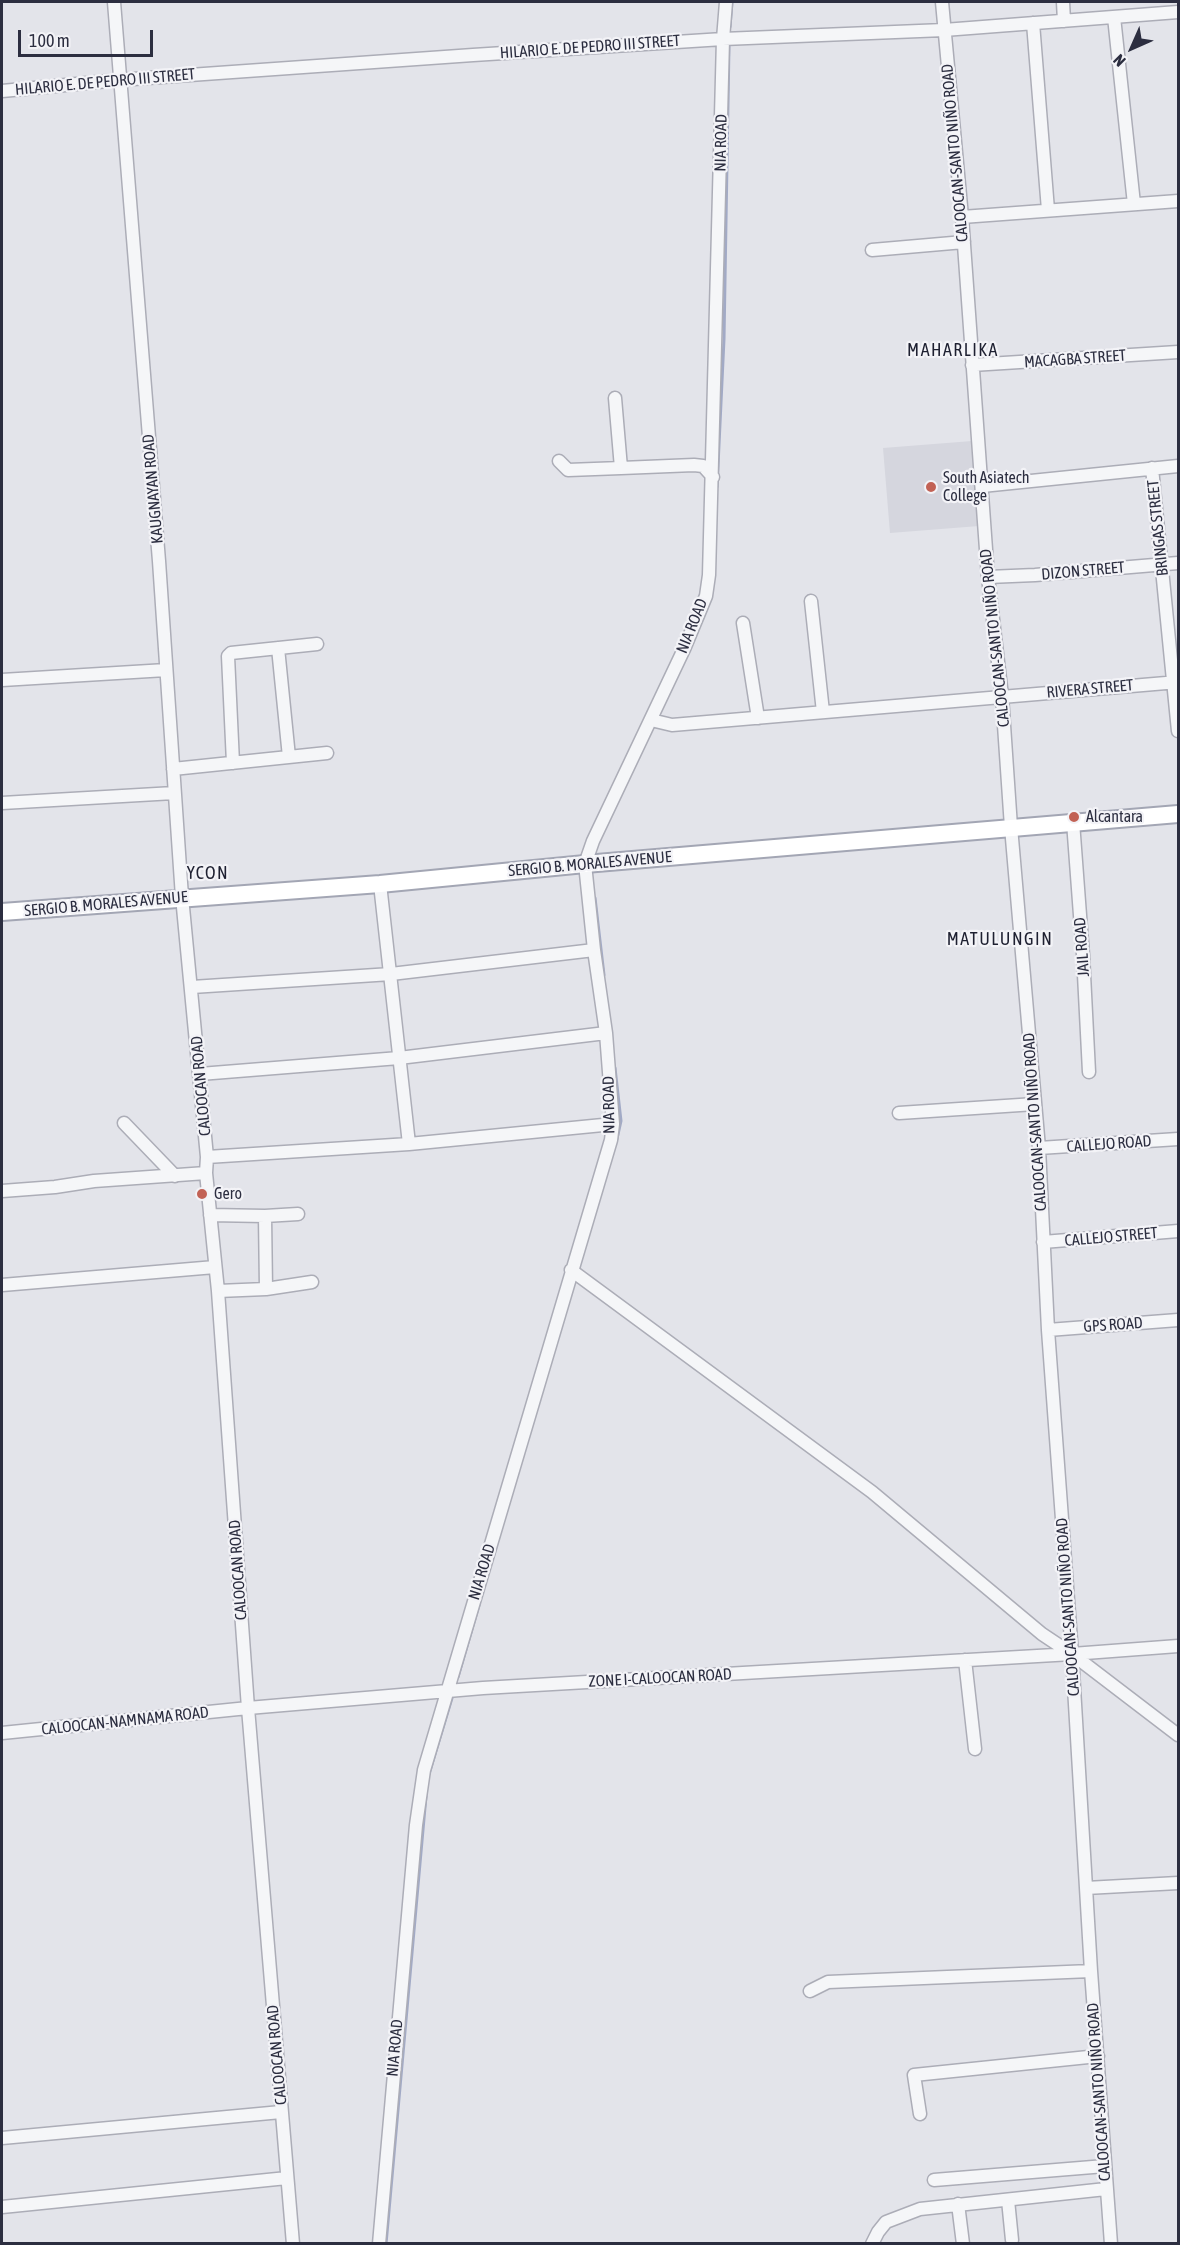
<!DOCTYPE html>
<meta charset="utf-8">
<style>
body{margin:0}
#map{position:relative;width:1180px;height:2245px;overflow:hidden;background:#e3e4ea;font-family:"Asap Condensed",sans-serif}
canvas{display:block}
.frame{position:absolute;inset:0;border:3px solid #2c2e40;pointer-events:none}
.north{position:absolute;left:1102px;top:18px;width:60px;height:60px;-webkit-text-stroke:4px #f3f3f7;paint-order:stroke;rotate:225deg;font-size:16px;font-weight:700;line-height:24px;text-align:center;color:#2c2e40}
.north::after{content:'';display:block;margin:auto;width:21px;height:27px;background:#2c2e40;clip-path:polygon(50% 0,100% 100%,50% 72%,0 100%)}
.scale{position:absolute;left:18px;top:30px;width:135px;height:27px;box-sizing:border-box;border:3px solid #2c2e40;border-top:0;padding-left:8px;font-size:18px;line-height:21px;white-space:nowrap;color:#2c2e40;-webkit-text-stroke:4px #f3f3f7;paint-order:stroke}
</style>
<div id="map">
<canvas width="1180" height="2245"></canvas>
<div class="frame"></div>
<div class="north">N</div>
<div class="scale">100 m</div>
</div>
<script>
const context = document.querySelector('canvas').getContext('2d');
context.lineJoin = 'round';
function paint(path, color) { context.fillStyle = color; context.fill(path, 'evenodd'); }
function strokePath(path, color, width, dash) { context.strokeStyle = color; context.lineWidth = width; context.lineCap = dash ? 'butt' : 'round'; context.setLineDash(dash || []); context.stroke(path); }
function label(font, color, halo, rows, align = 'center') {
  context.font = font + ' "Asap Condensed",sans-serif'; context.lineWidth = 4.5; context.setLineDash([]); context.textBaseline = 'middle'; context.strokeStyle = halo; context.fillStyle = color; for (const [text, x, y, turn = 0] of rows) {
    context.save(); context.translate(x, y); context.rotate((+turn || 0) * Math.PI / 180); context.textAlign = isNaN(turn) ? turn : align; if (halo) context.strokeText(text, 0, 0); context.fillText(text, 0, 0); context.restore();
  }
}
paint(new Path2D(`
 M972 441 979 526 890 533 883 448Z`), '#d5d6de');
strokePath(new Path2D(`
 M730 27 732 2
 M717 487 724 339 729 45
 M595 898 604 975
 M615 1068 621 1121 617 1139
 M458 1677 479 1605
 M429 1774 452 1698
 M386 2244 426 1796`), '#a2aac6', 3);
const minor = new Path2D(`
 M114 2 159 561 182 897 207 1157 206 1173 218 1291 248 1708 293 2244
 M942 2 962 217 988 577 1002 696 1011 827 1039 1148 1048 1330 1072 1654 1091 1971 1111 2244
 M1063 2 1064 21
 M1114 17 1134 204
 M1033 23 1048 210
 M2 91 119 80 473 55 723 39 944 30 1178 12
 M962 217 1178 201
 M872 250 964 242
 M972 365 1178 352
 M615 398 621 468 694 465 703 466 713 477
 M559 461 568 470 621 468
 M1152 468 1178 731
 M982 486 1178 466
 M988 577 1035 575 1178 563
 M811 601 823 712
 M743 623 758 718
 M278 648 289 757
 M2 680 166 670
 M651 720 672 725 1178 682
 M233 763 228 656 231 653 317 644
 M173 769 327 753
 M2 803 174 793
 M1073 822 1083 955 1089 1072
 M380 884 409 1144
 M192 987 391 974 594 950
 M200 1074 399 1058 606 1033
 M899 1113 1035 1104
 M124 1123 175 1176
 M1039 1148 1178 1139
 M207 1157 409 1144 613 1124
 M2 1191 55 1187 94 1181 206 1173
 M210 1215 265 1216 266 1289
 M265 1216 298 1214
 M1043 1242 1178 1231
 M571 1270 872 1492 1042 1634 1072 1654 1178 1735
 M2 1285 215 1267
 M218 1291 266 1289 312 1282
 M1048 1330 1178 1320
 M965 1660 975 1749
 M2 1733 248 1708 483 1688 1072 1654 1178 1646
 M1086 1888 1178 1883
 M810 1991 828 1982 1091 1971
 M920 2114 914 2075 1098 2056
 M2 2138 281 2112
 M934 2180 1105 2166
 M1008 2200 1012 2240
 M958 2204 963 2244
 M2 2207 287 2178
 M379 2244 416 1825 424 1770 611 1140 613 1124 606 1033 594 950 585 864 593 841 684 649 706 596 709 575 723 39 726 2
 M872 2244 878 2232 886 2222 920 2209 1106 2189`);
const major = new Path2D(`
 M2 912 380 884 585 864 1178 814`);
strokePath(minor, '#acadb7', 15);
strokePath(major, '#a3a6b4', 20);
strokePath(minor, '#f5f6f8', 12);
strokePath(major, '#fff', 16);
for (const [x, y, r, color] of [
 [931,487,6,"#c26255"],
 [1074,817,6,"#c26255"],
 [202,1194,6,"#c26255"]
]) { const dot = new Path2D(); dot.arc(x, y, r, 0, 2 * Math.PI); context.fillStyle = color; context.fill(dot); strokePath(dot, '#f3f3f7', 2); }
label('16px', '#2c2e40', '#f3f3f7', [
 ["HILARIO E. DE PEDRO III STREET",590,47,-4],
 ["HILARIO E. DE PEDRO III STREET",105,82,-5],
 ["NIA ROAD",721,143,-89],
 ["CALOOCAN-SANTO NIÑO ROAD",955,153,-95],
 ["MACAGBA STREET",1075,359,-4],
 ["KAUGNAYAN ROAD",153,489,-95],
 ["BRINGAS STREET",1158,528,-96],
 ["DIZON STREET",1083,571,-5],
 ["NIA ROAD",692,626,-68],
 ["CALOOCAN-SANTO NIÑO ROAD",995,638,-96],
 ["RIVERA STREET",1090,689,-5],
 ["SERGIO B. MORALES AVENUE",590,864,-5],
 ["SERGIO B. MORALES AVENUE",106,904,-5],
 ["JAIL ROAD",1082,947,-94],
 ["CALOOCAN ROAD",201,1086,-95],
 ["NIA ROAD",609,1105,-91],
 ["CALOOCAN-SANTO NIÑO ROAD",1035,1122,-94],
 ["CALLEJO ROAD",1109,1144,-4],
 ["CALLEJO STREET",1111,1237,-5],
 ["GPS ROAD",1113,1325,-4],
 ["CALOOCAN ROAD",238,1570,-94],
 ["NIA ROAD",482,1572,-73],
 ["CALOOCAN-SANTO NIÑO ROAD",1068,1607,-94],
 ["ZONE I-CALOOCAN ROAD",660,1678,-3],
 ["CALOOCAN-NAMNAMA ROAD",125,1721,-6],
 ["NIA ROAD",395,2048,-85],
 ["CALOOCAN ROAD",277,2055,-95],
 ["CALOOCAN-SANTO NIÑO ROAD",1099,2092,-94]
]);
label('16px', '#2c2e40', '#f3f3f7', [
 ["South Asiatech",943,478],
 ["College",943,496],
 ["Alcantara",1086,817],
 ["Gero",214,1194]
], 'left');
context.letterSpacing = '1.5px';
label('18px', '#1e2031', '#f3f3f7', [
 ["MAHARLIKA",953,350],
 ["YCON",208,873],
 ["MATULUNGIN",1000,939]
]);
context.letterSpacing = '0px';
</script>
